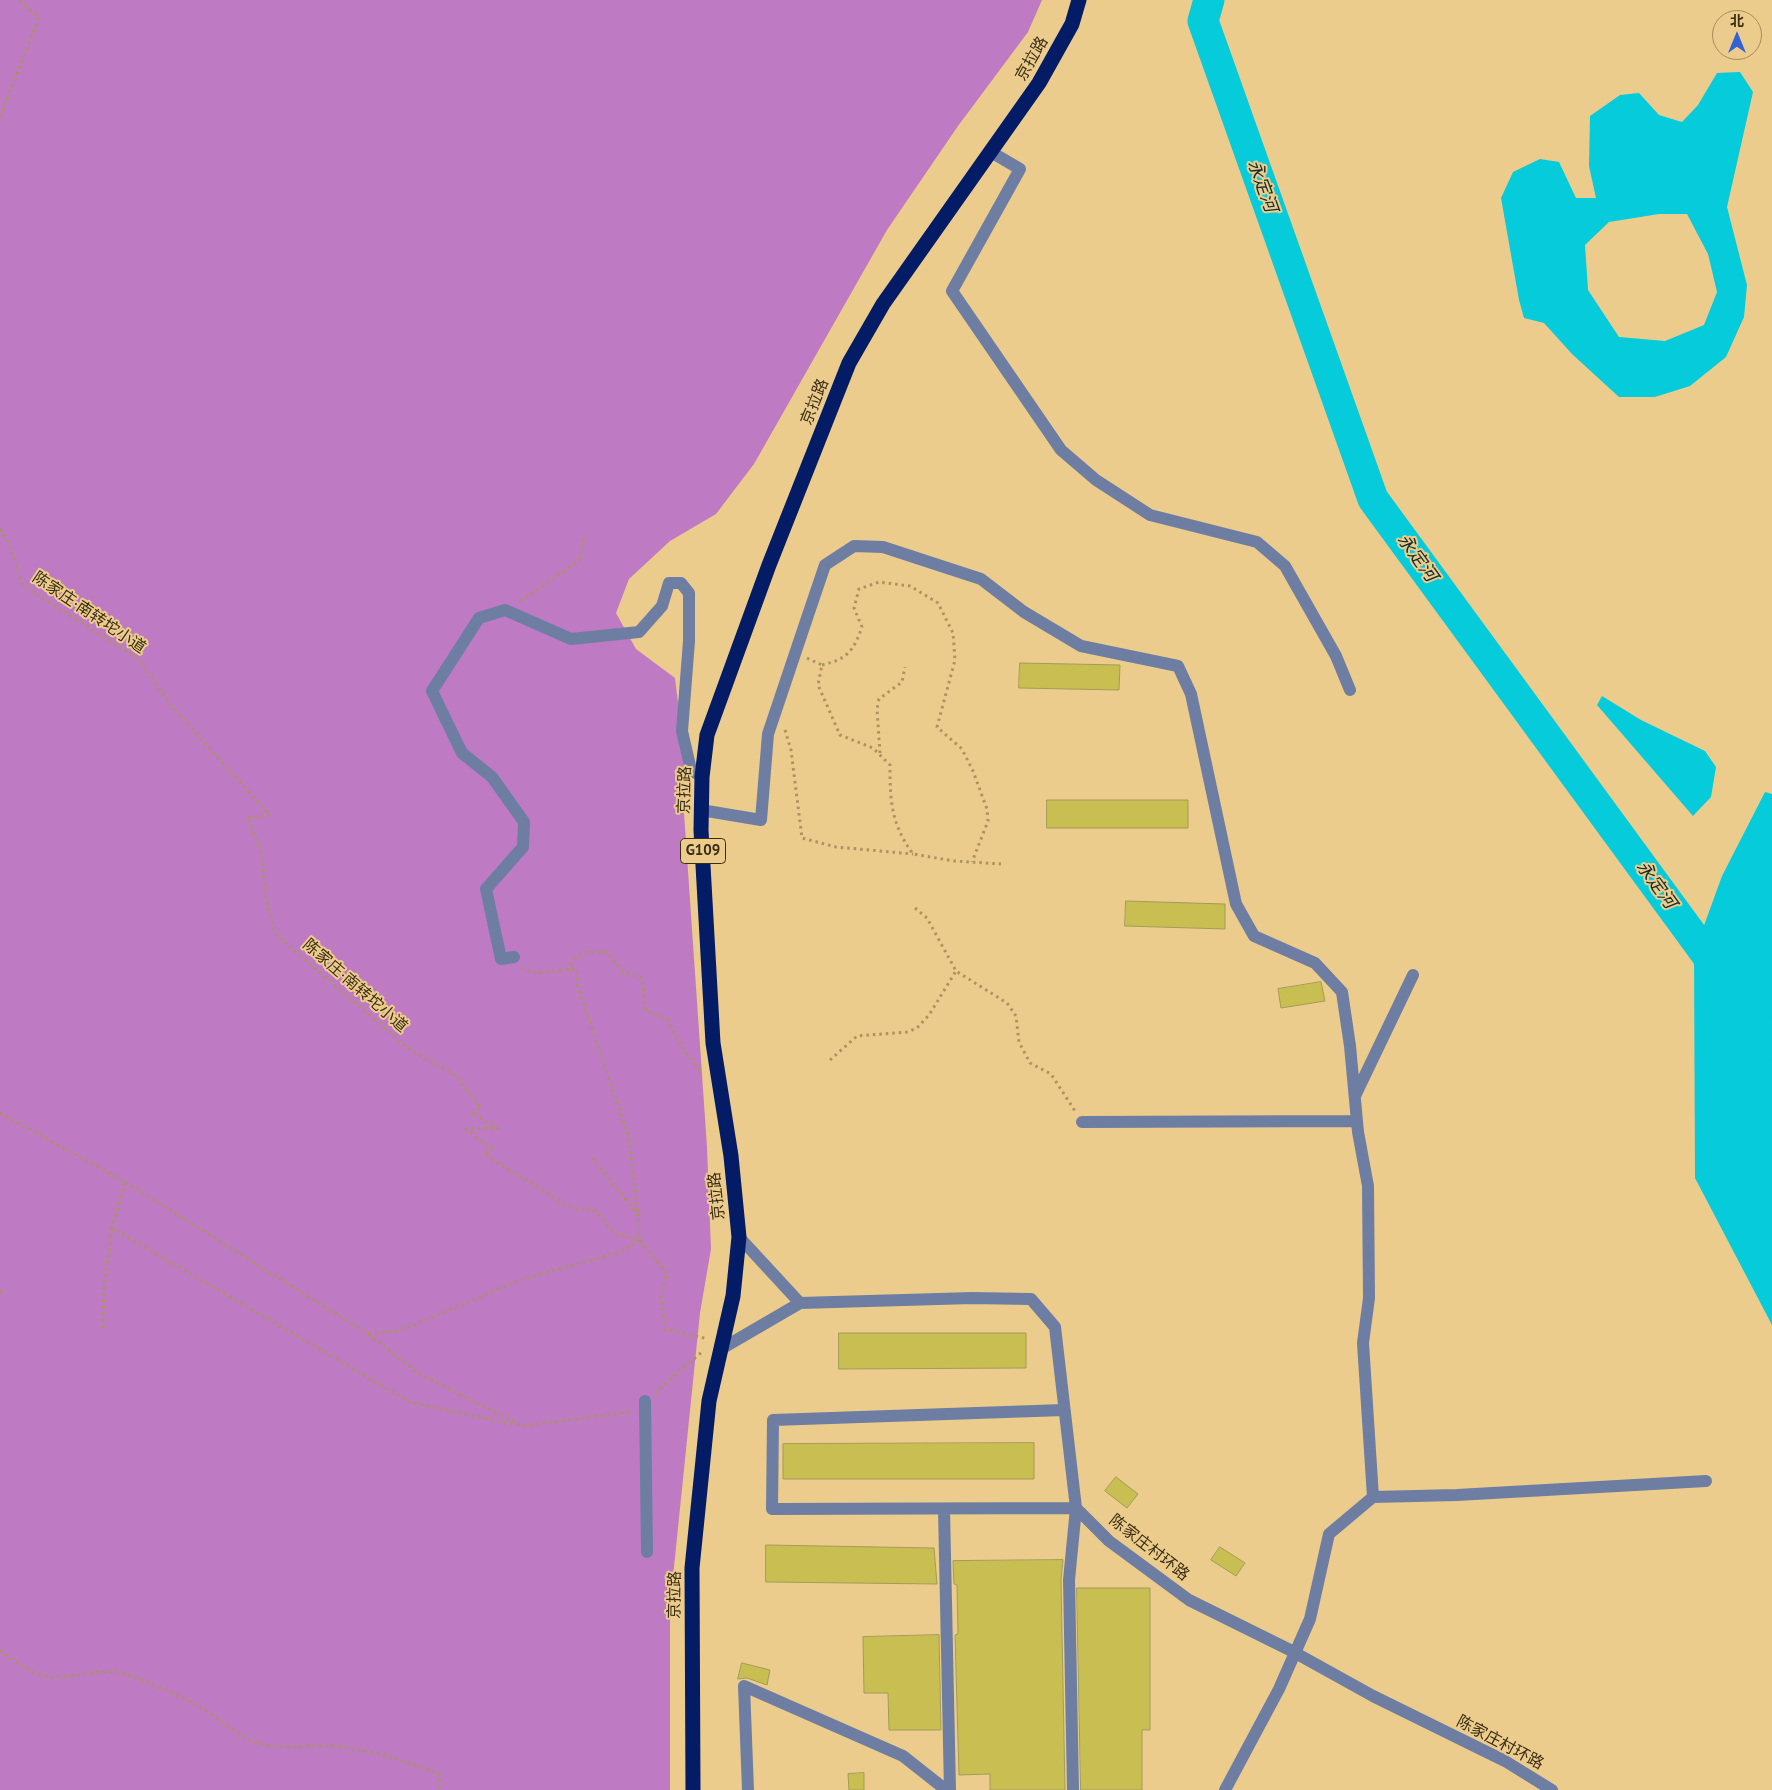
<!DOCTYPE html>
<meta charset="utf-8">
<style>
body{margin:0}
#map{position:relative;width:1772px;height:1790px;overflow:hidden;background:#eccc8d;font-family:"PT Sans","Noto Sans SC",sans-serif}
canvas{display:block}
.north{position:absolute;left:1712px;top:10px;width:50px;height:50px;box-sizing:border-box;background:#eccc8d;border:1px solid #a58c5c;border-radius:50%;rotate:0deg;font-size:14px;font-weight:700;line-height:20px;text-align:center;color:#3a2d13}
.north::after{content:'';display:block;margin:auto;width:18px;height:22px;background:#3462d2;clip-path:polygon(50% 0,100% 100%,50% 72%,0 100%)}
</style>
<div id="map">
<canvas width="1772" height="1790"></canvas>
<div class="north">北</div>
</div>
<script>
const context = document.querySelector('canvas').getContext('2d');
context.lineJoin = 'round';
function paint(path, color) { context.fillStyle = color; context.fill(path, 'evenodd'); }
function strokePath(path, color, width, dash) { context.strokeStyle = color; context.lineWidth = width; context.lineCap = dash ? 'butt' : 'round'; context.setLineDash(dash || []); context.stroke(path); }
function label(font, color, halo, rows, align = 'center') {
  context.font = font + ' "PT Sans","Noto Sans SC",sans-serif'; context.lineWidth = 4; context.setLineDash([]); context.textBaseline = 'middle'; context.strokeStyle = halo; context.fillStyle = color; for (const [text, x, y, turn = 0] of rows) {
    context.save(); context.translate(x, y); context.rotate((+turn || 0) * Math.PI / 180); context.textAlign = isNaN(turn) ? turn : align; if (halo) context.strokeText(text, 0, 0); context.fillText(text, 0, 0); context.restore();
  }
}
paint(new Path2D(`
 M0 0H1042L1028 32 958 126 887 230 754 464 716 514 670 541 629 579 616 613 636 649 675 678 684 751V813L707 1147 711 1249 700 1313 670 1606V1790H0Z`), '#bf7ac4');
paint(new Path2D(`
 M1740 72 1753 92 1727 207 1747 285 1744 317 1726 357 1690 386 1655 397H1619L1572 354 1544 323 1524 318 1519 300 1501 198 1513 172 1540 159 1559 162 1576 198H1596L1589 166 1590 116 1620 95 1639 93 1659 115 1682 122 1698 105 1717 73ZM1659 214H1687L1708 254 1717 292 1704 325 1665 341 1619 337 1588 290 1585 245 1609 222Z
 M1602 696 1641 720 1705 751 1716 767 1711 797 1693 816 1597 705Z
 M1765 792 1772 794V1325L1695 1178 1694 953 1722 876Z`), '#05cbda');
strokePath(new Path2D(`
 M1209 0 1203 21 1373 499 1772 1044`), '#05cbda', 31);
const building = new Path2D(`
 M1020 663 1120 665 1119 690 1019 688Z
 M1047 800H1188V828H1047Z
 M1126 901 1225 904V929L1125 926Z
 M1321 982 1325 1001 1281 1008 1278 989Z
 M839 1333H1026V1368L839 1369Z
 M1034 1443V1479H783V1444Z
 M1116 1477 1138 1494 1127 1508 1105 1491Z
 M766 1545 934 1548 937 1584 766 1582Z
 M1220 1547 1245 1563 1236 1576 1211 1560Z
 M1063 1560 1061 1580 1065 1790H990V1774L959 1775 955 1635 958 1634 957 1585 954 1584 953 1561Z
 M1077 1588H1150V1730H1142V1790H1081Z
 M939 1635 941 1730H889L888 1693H864L863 1637Z
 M742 1663 770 1670 767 1685 747 1678 738 1679Z
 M864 1773V1790H849L848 1774Z`);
paint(building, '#c8be51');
strokePath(building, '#a29c5a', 1);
strokePath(new Path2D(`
 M0 117 39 18 19 0
 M0 529 10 546 23 586 139 659 173 708 270 815 247 818 261 850 267 903 277 936 408 1048 456 1076 481 1108 471 1113 498 1128 466 1129 492 1149 484 1154 563 1203 579 1210 594 1209 614 1233 639 1240 667 1273 661 1296 665 1329 708 1339
 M520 601 579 561 585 535
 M807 658 822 665 818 685 840 735 873 748 890 765C890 801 891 824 913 854L954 861 1001 864
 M822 665C847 659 853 652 862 627L854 608 859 589 879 582 910 586 938 603 953 633 955 660 937 727 962 749 973 771 987 809 988 821 972 862
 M785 730 791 750 802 838 836 847 913 854
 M880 753 877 709 879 699 902 682 905 667
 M915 908 927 918 956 971 1007 1003 1016 1016 1019 1042 1030 1063 1051 1074 1075 1111
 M521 968 536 973 576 969 578 987 629 1138 638 1213
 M567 971C580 950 584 952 607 952L623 972 642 978 646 1011 667 1019 684 1051 701 1071
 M830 1060 857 1036 908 1032 917 1028 929 1015 956 971
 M0 1113 125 1182 368 1334 418 1373 522 1426 631 1412
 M125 1183 112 1228 410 1402 516 1425
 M0 1291 6 1295
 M103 1328 104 1288 112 1228
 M369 1334 396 1331 414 1325 520 1280 623 1251 639 1240 638 1215 592 1157
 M655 1393 703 1351
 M0 1650C14 1662 34 1675 53 1677 76 1678 99 1668 121 1673 145 1679 187 1699 207 1712 226 1724 244 1741 266 1745 286 1749 307 1745 327 1746 365 1746 404 1762 440 1774L439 1790`), '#ac9361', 3, [2.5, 4]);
strokePath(new Path2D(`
 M991 152 1020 169 952 291 1061 450 1096 480 1150 515 1257 542 1285 566 1336 656 1350 690
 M701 810 761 820 768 734 805 624 825 565 854 546 883 547 981 579 1024 612 1081 646 1178 666 1191 694 1236 904 1254 936 1315 963 1342 992 1350 1046 1358 1132 1368 1186 1369 1298 1363 1343 1373 1497 1329 1534 1310 1619 1279 1689 1225 1790
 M514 957 501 959 486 889 523 847 524 822 492 777 462 753 432 691 479 618 505 610 571 639 639 632 662 606 669 583H681L689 593V641L682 731 691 770 702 777
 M1356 1094 1413 975
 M1082 1122 1357 1121
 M800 1303 972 1298 1031 1299 1055 1327 1076 1508 1109 1541 1189 1600 1290 1650 1373 1696 1505 1761 1552 1790
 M721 1349 800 1303 739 1237
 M645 1401 647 1552
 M1064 1410 773 1420 772 1509 1076 1508 1069 1580 1073 1790
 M1373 1497 1457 1495 1706 1481
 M944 1509 950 1790
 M748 1790 744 1686 903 1756 946 1790`), '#6d7ea2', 12);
strokePath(new Path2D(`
 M693 1790 692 1568 709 1401 733 1296 739 1237 731 1156 713 1043 701 830 702 777 707 735 769 565 849 363 883 304 1039 83 1072 24 1079 0`), '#041c65', 15);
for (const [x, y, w] of [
 [703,851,45]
]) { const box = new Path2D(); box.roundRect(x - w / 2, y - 12.5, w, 25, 4); context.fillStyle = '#eccc8d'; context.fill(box); strokePath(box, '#3a2d13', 1); }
label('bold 15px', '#3a2d13', null, [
 ["G109",703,851]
]);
label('16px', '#3a2d13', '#eccc8d', [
 ["京拉路",1032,59,-60],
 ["京拉路",815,402,-68],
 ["陈家庄·南转坨小道",89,613,34],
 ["京拉路",685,790,-88],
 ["陈家庄·南转坨小道",355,986,41],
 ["京拉路",717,1196,-96],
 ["陈家庄村环路",1149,1548,38],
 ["京拉路",675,1595,-89],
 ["陈家庄村环路",1500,1743,28]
]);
label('italic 18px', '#152f31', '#eccc8d', [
 ["永定河",1262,186,70],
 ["永定河",1417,558,54],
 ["永定河",1656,885,54]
]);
</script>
